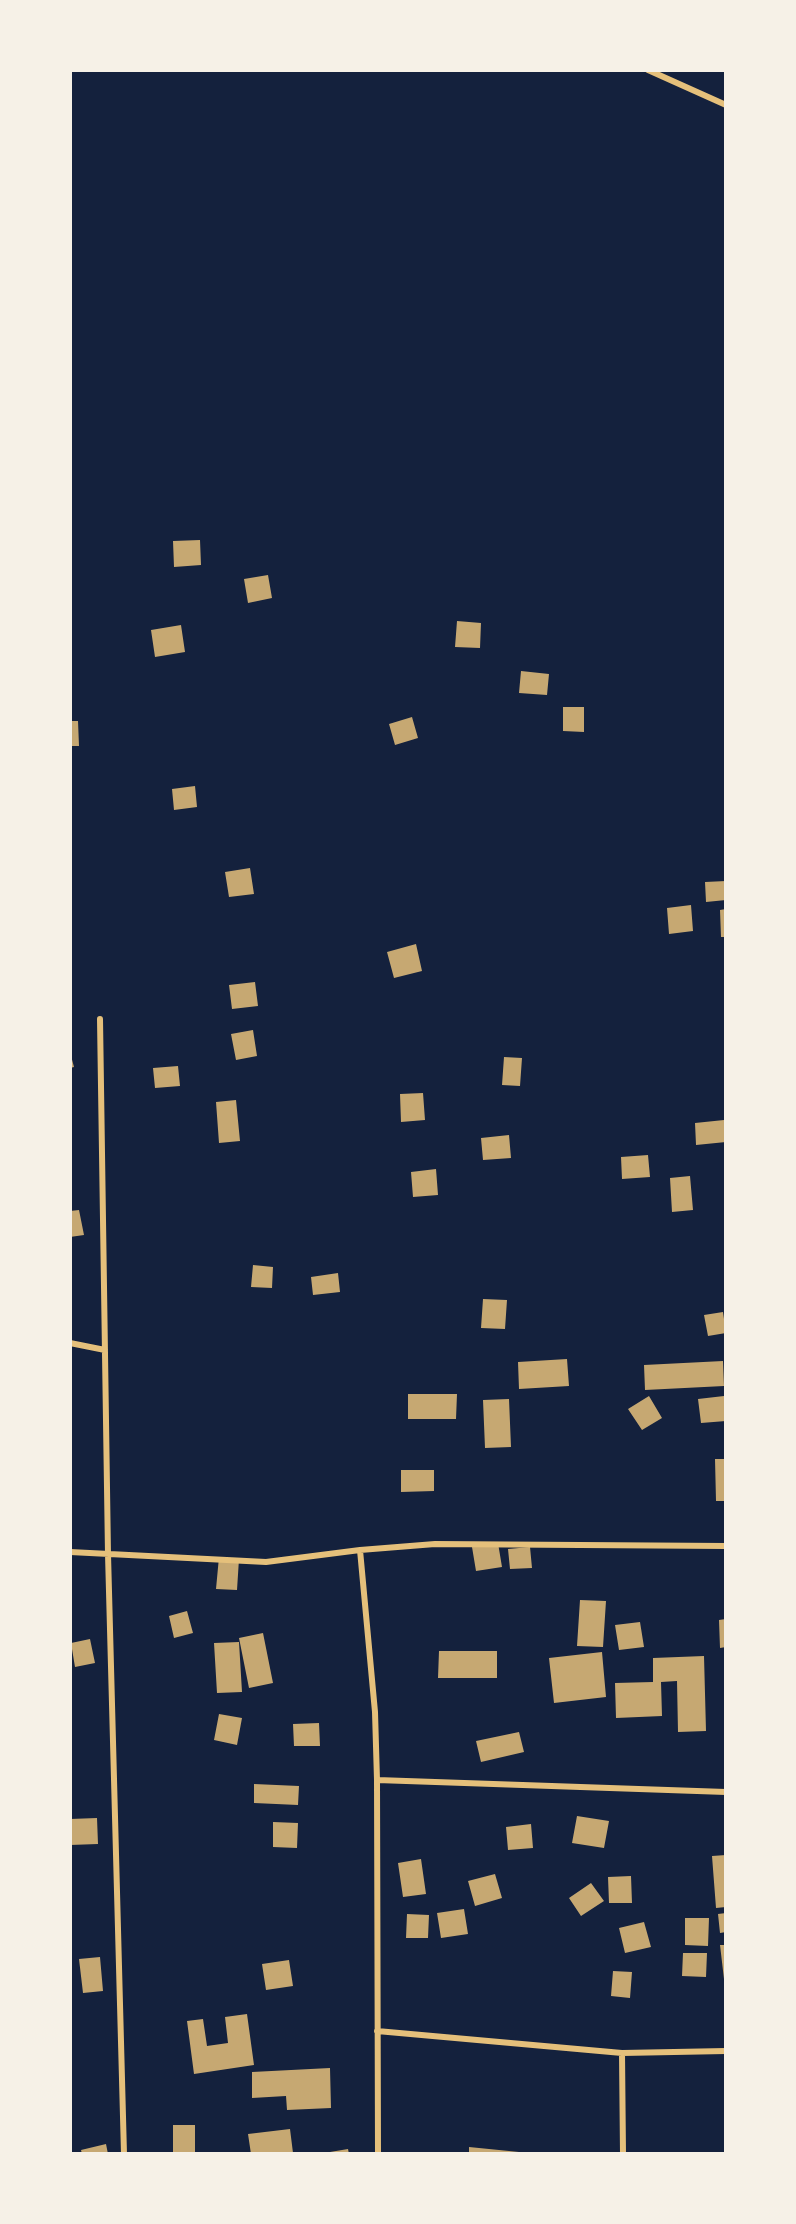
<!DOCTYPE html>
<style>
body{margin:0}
#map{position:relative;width:796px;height:2224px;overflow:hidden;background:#14213d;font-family:Merriweather,serif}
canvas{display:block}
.frame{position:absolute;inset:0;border:72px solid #f6f1e7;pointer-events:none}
</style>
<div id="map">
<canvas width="796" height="2224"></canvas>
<div class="frame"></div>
</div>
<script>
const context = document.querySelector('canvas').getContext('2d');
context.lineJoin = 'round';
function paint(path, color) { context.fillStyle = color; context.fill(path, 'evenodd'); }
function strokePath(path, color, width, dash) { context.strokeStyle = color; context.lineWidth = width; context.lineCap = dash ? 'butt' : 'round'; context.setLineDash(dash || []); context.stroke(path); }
paint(new Path2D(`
 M200 540 201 565 174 567 173 541Z
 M268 575 272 598 248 603 244 579Z
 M457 621 481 623 480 648 455 647Z
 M181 625 185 652 155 657 151 630Z
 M521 671 549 674 547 695 519 693Z
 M563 707H584V732L563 731Z
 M412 717 418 738 395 745 389 724Z
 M70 721H78L79 746H70Z
 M195 786 197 807 174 810 172 789Z
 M250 868 254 894 229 897 225 872Z
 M726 881V900L706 902 705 882Z
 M691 905 693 931 669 934 667 908Z
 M726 909V937H721L720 910Z
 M416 944 422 971 394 978 387 952Z
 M255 982 258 1006 232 1009 229 985Z
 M253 1030 257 1056 236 1060 231 1034Z
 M70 1052 74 1067 70 1068Z
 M504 1057 522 1058 520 1086 502 1085Z
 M178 1066 180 1086 155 1088 153 1068Z
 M423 1093 425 1120 401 1122 400 1094Z
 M236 1100 240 1141 219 1143 216 1102Z
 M724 1120 726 1142 696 1145 695 1123Z
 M509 1135 511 1158 483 1160 481 1138Z
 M648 1155 650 1177 622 1179 621 1157Z
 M436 1169 438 1195 413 1197 411 1172Z
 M690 1176 693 1210 672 1212 670 1178Z
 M79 1210 84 1235 70 1237V1211Z
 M253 1265 273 1267 272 1288 251 1287Z
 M338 1273 340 1292 313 1295 311 1277Z
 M483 1299 507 1300 505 1329 481 1328Z
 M723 1312 726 1333 708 1336 704 1315Z
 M567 1359 569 1386 519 1389 518 1362Z
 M723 1361 724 1386 645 1390 644 1365Z
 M408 1394H457L456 1419H408Z
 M649 1396 662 1418 642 1430 628 1409Z
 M724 1396 726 1421 701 1423 698 1399Z
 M509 1399 511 1447 485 1448 483 1400Z
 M715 1459H726V1501H716Z
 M401 1470H434V1491L401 1492Z
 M498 1543 502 1567 476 1571 472 1547Z
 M530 1547 532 1568 510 1569 508 1549Z
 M219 1557 239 1559 237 1590 216 1589Z
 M580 1600 606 1601 603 1647 577 1646Z
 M187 1611 193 1633 174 1638 169 1616Z
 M726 1619V1647L720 1648 719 1620Z
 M640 1622 644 1647 619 1650 615 1625Z
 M263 1633 273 1683 249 1688 239 1638Z
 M90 1639 95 1663 75 1667 71 1643Z
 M239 1642 242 1692 217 1693 214 1643Z
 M439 1651H497V1678H438Z
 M602 1652 606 1697 554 1703 549 1658Z
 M704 1656 706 1731 678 1732 677 1681 661 1682 662 1716 616 1718 615 1683 653 1682V1658Z
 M219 1714 242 1718 237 1745 214 1740Z
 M319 1723 320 1746H294L293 1724Z
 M519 1732 524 1752 481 1762 476 1741Z
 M254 1784 299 1786 298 1805 254 1803Z
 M577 1816 609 1821 604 1848 572 1843Z
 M97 1818 98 1844 70 1845V1819Z
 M273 1822 298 1823 297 1848 273 1847Z
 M531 1824 533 1848 508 1850 506 1827Z
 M726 1855V1907L716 1908 712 1856Z
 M421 1859 426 1894 403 1897 398 1863Z
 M495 1874 502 1898 475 1906 468 1881Z
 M631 1876 632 1903H609L608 1877Z
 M591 1883 604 1901 581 1916 569 1898Z
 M464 1909 468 1934 441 1938 437 1913Z
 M726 1913V1932L720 1933 718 1914Z
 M407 1914 429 1915 428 1938H406Z
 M685 1918H709L708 1946 685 1945Z
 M644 1922 651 1947 625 1953 619 1928Z
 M720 1945H726V1979H724Z
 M683 1953H707L706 1977 682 1976Z
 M100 1957 103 1991 83 1993 79 1959Z
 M289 1960 293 1986 266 1990 262 1964Z
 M613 1971 632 1972 630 1998 611 1996Z
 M247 2014 254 2065 194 2074 187 2021 203 2019 207 2046 228 2043 225 2017Z
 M330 2068 331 2108 287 2110 286 2096 252 2098V2072Z
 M173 2125H195V2154H173Z
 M290 2129 293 2153 251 2154 248 2134Z
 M106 2144 108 2154H82L81 2150Z
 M469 2147 519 2152V2154H469Z
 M348 2149 349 2154H330V2152Z`), '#c6a872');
strokePath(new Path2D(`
 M648 70 726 105
 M100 1019 108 1554 124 2154
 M70 1343 105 1350
 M360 1550 375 1712 377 1780 378 2154
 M70 1552 266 1562 360 1550 435 1544 726 1546
 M377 1780 726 1792
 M377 2031 622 2053 726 2051
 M622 2053 623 2154`), '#e5c07b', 6);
</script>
